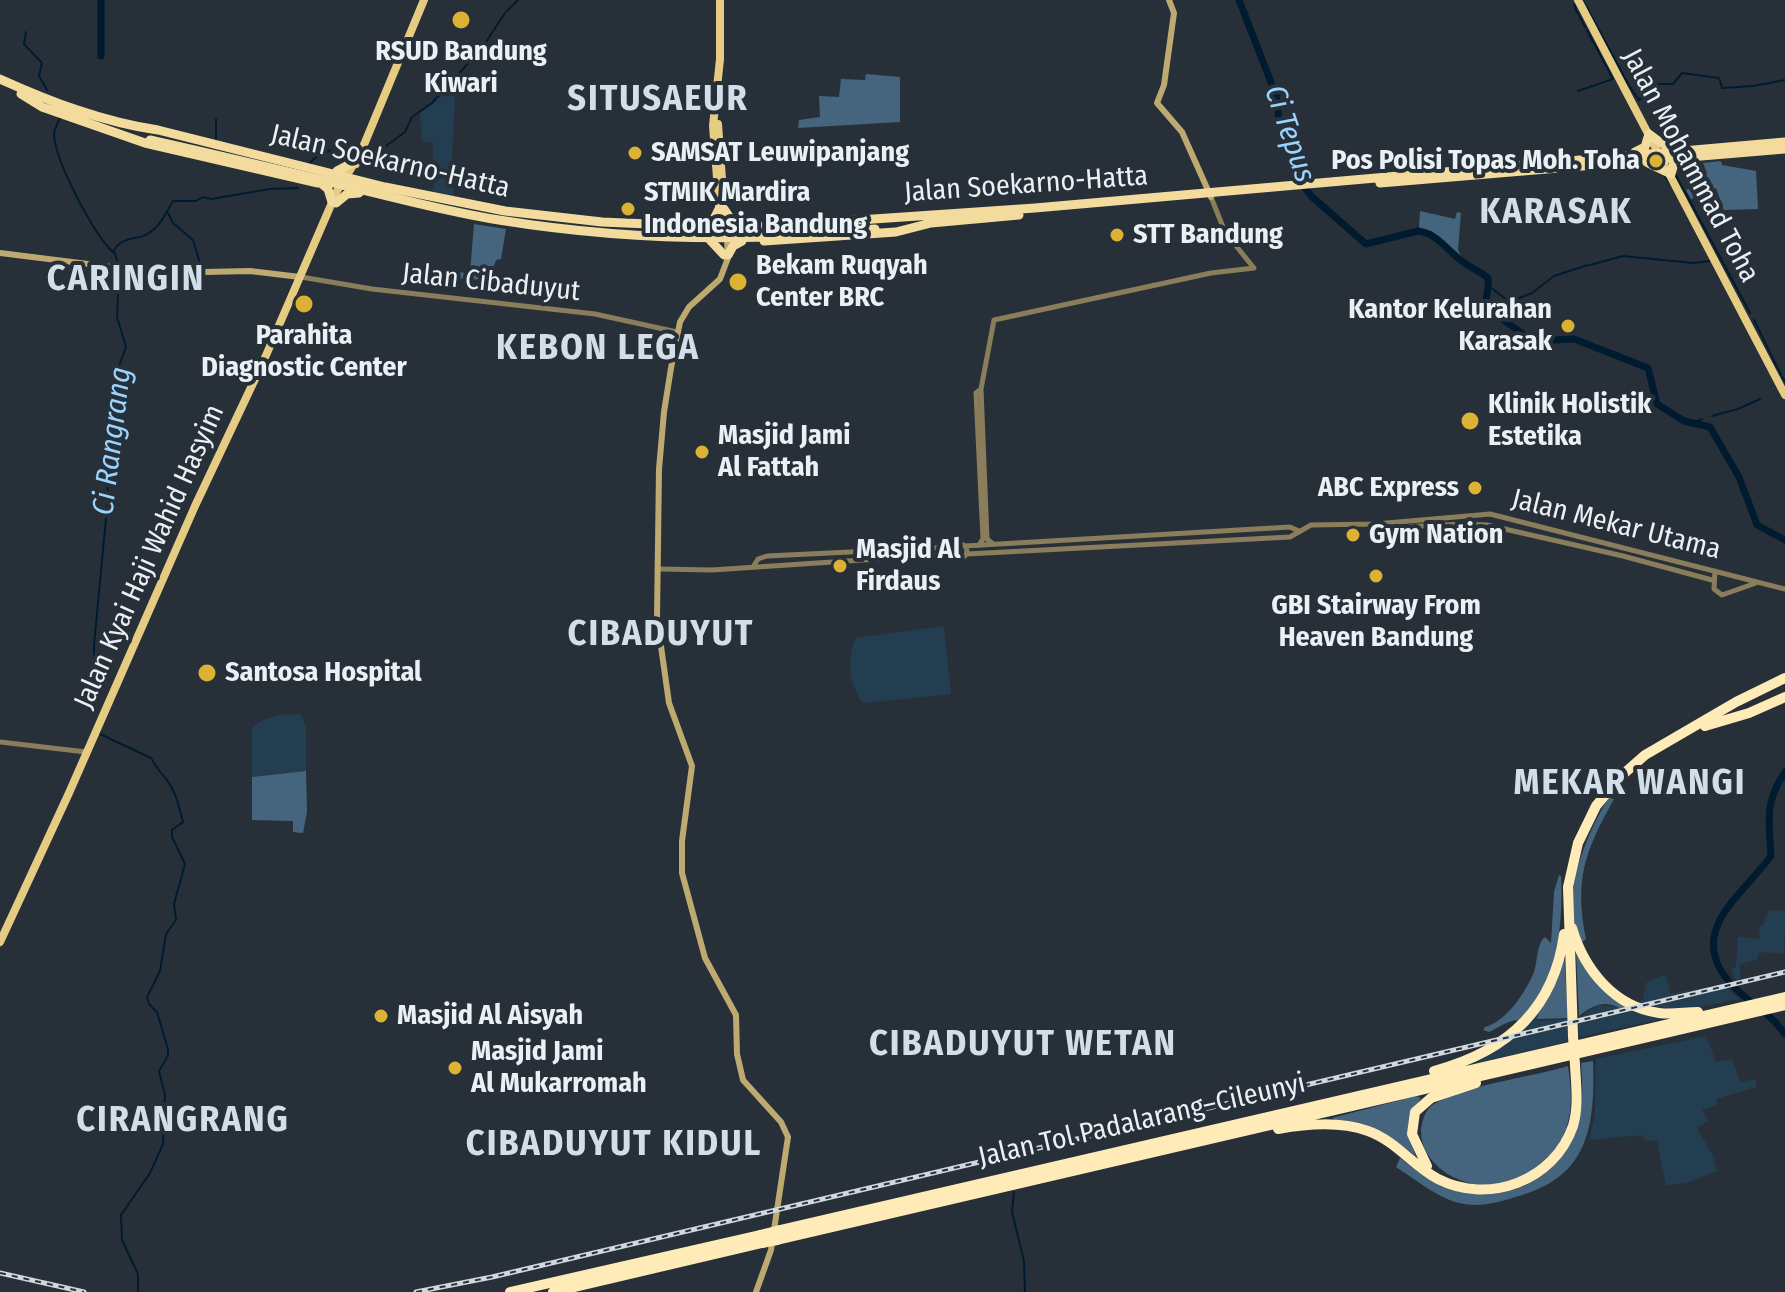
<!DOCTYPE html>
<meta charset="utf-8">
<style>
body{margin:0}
canvas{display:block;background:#273038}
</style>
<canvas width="1785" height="1292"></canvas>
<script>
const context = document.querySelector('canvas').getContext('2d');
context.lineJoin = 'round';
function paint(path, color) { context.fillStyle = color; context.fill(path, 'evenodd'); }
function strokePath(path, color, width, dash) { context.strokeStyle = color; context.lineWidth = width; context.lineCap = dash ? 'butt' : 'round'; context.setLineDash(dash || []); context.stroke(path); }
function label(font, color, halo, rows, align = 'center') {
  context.font = font + ' "Fira Sans Condensed",sans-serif'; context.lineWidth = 8; context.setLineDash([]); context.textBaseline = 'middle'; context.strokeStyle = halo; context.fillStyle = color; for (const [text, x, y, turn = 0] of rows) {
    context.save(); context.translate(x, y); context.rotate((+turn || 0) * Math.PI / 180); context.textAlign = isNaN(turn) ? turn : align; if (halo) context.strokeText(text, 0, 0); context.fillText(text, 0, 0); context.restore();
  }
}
paint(new Path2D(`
 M442 96H455L451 176 455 199 433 194V142H422L420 112Z
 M944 626 951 694 863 703C849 684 846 660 856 638Z
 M301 714 306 728V771L252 777V729C264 715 283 715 301 714Z
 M1769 910 1785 911 1784 954 1759 952 1757 960 1739 964 1741 979 1737 980 1733 976 1732 968H1736L1738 937 1759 939 1760 926H1763Z
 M1663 975 1667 978 1670 994 1723 984 1739 999C1698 1007 1679 1014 1638 1003L1643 999 1646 983Z
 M1598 1005C1623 1007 1647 1011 1672 1017L1579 1037 1578 1019Z
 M1536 1013 1538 1021 1567 1019 1569 1041 1473 1064 1505 1044Z
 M1706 1036 1716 1062 1732 1059 1740 1082 1756 1079V1087L1716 1099 1717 1105 1702 1110 1708 1121 1697 1128 1712 1154 1717 1171 1686 1183 1666 1185 1657 1141 1645 1140 1643 1135 1589 1140 1595 1115 1596 1059Z`), '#243e51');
paint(new Path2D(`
 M866 74 900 77V122L798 128 799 120 820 117 819 96 839 97 841 79 865 80Z
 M1721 161 1722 165 1756 171 1758 209 1724 210 1716 188 1691 199 1686 190 1703 182 1700 176 1707 173 1703 163Z
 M1420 211 1455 219 1457 212 1461 213 1458 250 1461 256 1431 231 1419 228Z
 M474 224 506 229 501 259 496 260 491 274 485 273V280L452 278 453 272 470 273Z
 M306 771 307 812 303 833 293 832V821L252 820V777Z
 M1609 798 1614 799C1585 851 1574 879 1586 939L1581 943C1555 910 1588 828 1609 798Z
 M1559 875 1561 876C1563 917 1559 990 1523 1018 1514 1025 1522 1018 1512 1021 1504 1023 1496 1029 1489 1032L1483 1030 1485 1027C1506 1022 1526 992 1534 972 1538 961 1536 945 1545 937L1551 943 1554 892Z
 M1564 952 1568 1018 1537 1019C1538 1008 1549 995 1554 984 1558 974 1561 962 1564 952Z
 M1576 952 1590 973 1628 1007 1621 1009C1605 999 1592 1005 1579 1016Z
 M1593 1061C1595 1123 1590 1175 1522 1195 1499 1202 1480 1209 1455 1202 1434 1195 1415 1179 1396 1167L1400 1158C1413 1168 1427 1179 1442 1185 1500 1211 1564 1180 1579 1119 1584 1101 1582 1081 1581 1063Z
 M1568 1066C1571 1086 1573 1106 1567 1126 1559 1155 1530 1177 1502 1184 1468 1192 1420 1168 1421 1130 1422 1121 1425 1109 1434 1104 1470 1084 1528 1078 1568 1066Z
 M1416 1096 1421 1098C1405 1123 1406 1129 1416 1156L1394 1140 1338 1122 1332 1118Z`), '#44657d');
strokePath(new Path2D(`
 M1583 0 1584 3
 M1585 4 1628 84 1639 100 1657 84H1673L1682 73 1719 78 1722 88 1753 86 1785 80
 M1574 5 1577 12
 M507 11 518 0
 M1578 13 1585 27
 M1587 30 1593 42
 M26 32 24 44 42 63 39 76 47 90
 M1578 91 1613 79 1594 43
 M60 118C58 123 54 129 54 135 56 163 94 235 114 253
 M216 139V119
 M372 151 386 146 405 132 412 117 432 103 482 48 505 13
 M309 164C321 149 334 149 351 152
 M1675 174 1684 191
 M1664 175 1670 184
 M1685 192 1750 313
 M168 213 173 223 193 240 202 270
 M118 264 114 250C124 235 137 241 149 233 160 227 167 211 173 201H196L203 197 211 199 270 189 298 188
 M1590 265 1623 256 1693 263 1710 261
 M1489 286 1507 300H1514L1532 293 1554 276 1588 265
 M1754 320 1781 375
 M1782 377 1785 382
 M1712 416 1738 409 1760 399
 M1692 423 1702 419
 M97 695 94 683V645L107 508 110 426 116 374 126 347 117 317 119 270
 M100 734 151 758C156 768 160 771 166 779 176 791 179 807 183 822L172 830V837L185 864 174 904 176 920 166 934 160 971 147 997 149 1004 157 1012 168 1049V1056L159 1071 165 1095 163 1144 150 1173 121 1215 122 1240 138 1274V1292
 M1014 1192 1012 1212 1024 1261 1025 1292`), '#001b2f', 2);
strokePath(new Path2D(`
 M1239 0 1276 95 1280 127 1299 179 1311 196 1366 244 1418 231C1440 234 1448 253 1466 264 1473 269 1481 272 1488 278 1490 289 1483 300 1488 309L1533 341 1574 339 1648 368 1657 404 1684 421 1710 427 1739 477 1757 525 1785 540
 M101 56V0
 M1785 772C1764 804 1769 820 1771 856 1741 897 1681 934 1735 988 1753 1006 1768 1011 1785 1034`), '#001b2f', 7);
strokePath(new Path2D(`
 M1211 197 1225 232 1253 267
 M301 277 372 289 595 314 677 332
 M1375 524 1381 528 1465 524 1487 525 1623 556 1712 580
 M953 551a7 7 0 1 1 14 0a7 7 0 1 1-14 0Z
 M993 544 987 539 981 389 994 320 1211 273 1254 268
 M979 545 983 539 976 393 981 389
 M965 546 1290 527 1299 531
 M967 554 1290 537 1311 525 1375 524 1490 514 1785 589
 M753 567 758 559 767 556 954 547
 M659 569 712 570 953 554
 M1715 571 1714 589 1722 595 1756 583
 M0 742 86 752`), '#8a7d5b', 5);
strokePath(new Path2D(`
 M1169 0 1174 13 1164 85 1157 103 1182 132 1211 197
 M727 240 728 258 720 279 689 307 680 322 671 368 664 412 659 469 657 618 669 703 692 766 682 841V873L705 958 736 1015 737 1054 743 1080 781 1122 788 1137 771 1250 756 1292
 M0 253 160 273 250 271 300 277`), '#bea971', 6);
strokePath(new Path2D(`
 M720 0V59L713 126 721 230
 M1578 0 1785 395
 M718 124 722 179
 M356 164 424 0
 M0 942 69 793 195 506 264 360 337 191 357 159`), '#e6cb82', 8);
strokePath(new Path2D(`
 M0 79C51 102 103 122 158 130L385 187 505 211 602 222 742 228 1035 208 1785 142
 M21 94 42 107 145 143 318 183
 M1635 152 1645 147 1649 134 1661 143 1672 148
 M1648 163 1671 174 1674 163 1681 156
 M337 171 354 162
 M1380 183 1785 149
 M322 184 328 189 332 202
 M336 203 347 194 359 193
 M724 209 732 221 740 227
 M701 224 714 219 719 209
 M710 240 724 255
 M764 241 896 232 931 223 1019 215
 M728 255 733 246 742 241`), '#f2db9d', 9);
strokePath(new Path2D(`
 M1705 726 1749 713 1785 697
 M1572 928C1584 969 1614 1007 1659 1013 1672 1015 1685 1012 1698 1012
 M1573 1036 1568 887 1578 843 1596 806 1620 777 1645 755 1736 702 1785 678
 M1434 1071C1506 1052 1554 1010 1564 934
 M1278 1129C1308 1124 1339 1121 1368 1131 1396 1141 1413 1166 1438 1179 1489 1205 1554 1181 1573 1126 1579 1106 1576 1085 1575 1065
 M1427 1166 1412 1134 1415 1112 1431 1098 1476 1083
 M780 1230 1785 997
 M777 1240 1785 1005
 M510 1292 760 1235
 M553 1292 762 1243`), '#feebb8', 10);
const rail = new Path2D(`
 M0 1273 84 1292
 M416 1292 492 1277 1785 972`);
strokePath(rail, '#d0d8dc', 5);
strokePath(rail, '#273038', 2, [6]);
strokePath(new Path2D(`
 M150 140C217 155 284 171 351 187 400 199 449 212 499 220 623 240 750 243 875 229`), '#f2db9d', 9);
strokePath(new Path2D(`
 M1573 1036 1575 1065
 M760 1235 780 1230
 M762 1243 777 1240`), '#feebb8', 10);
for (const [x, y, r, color] of [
 [461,20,10,"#dbb233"],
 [635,153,8,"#dbb233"],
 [1656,161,8,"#dbb233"],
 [628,209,8,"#dbb233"],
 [1117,235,8,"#dbb233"],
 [738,282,10,"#dbb233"],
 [304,304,10,"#dbb233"],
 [1568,326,8,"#dbb233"],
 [1470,421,10,"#dbb233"],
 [702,452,8,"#dbb233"],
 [1475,488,8,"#dbb233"],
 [1353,535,8,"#dbb233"],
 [840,566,8,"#dbb233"],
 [1376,576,8,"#dbb233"],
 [207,673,10,"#dbb233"],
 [381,1016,8,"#dbb233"],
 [455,1068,8,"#dbb233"]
]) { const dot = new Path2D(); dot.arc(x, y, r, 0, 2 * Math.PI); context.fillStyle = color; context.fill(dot); strokePath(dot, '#273038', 3); }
label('bold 28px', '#eaf1f5', '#273038', [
 ["RSUD Bandung",461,52,"center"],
 ["Kiwari",461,84,"center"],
 ["SAMSAT Leuwipanjang",651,153],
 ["Pos Polisi Topas Moh. Toha",1640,161,"right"],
 ["STMIK Mardira",644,193],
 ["Indonesia Bandung",644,225],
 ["STT Bandung",1133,235],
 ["Bekam Ruqyah",756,266],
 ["Center BRC",756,298],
 ["Kantor Kelurahan",1552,310,"right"],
 ["Karasak",1552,342,"right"],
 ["Parahita",304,336,"center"],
 ["Diagnostic Center",304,368,"center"],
 ["Klinik Holistik",1488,405],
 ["Estetika",1488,437],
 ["Masjid Jami",718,436],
 ["Al Fattah",718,468],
 ["ABC Express",1459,488,"right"],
 ["Gym Nation",1369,535],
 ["Masjid Al",856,550],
 ["Firdaus",856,582],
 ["GBI Stairway From",1376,606,"center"],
 ["Heaven Bandung",1376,638,"center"],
 ["Santosa Hospital",225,673],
 ["Masjid Al Aisyah",397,1016],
 ["Masjid Jami",471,1052],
 ["Al Mukarromah",471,1084]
], 'left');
label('28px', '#eaf1f5', '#273038', [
 ["Jalan Soekarno-Hatta",390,162,13],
 ["Jalan Mohammad Toha",1690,166,62],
 ["Jalan Soekarno-Hatta",1026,185,-4],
 ["Jalan Cibaduyut",491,283,6],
 ["Jalan Mekar Utama",1616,525,14],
 ["Jalan Kyai Haji Wahid Hasyim",150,557,-66],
 ["Jalan Tol Padalarang–Cileunyi",1142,1121,-13]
]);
label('italic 30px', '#99d4fe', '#273038', [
 ["Ci Tepus",1289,134,71],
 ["Ci Rangrang",113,441,-83]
]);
context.letterSpacing = '2px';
label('bold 36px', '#d2dee8', '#273038', [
 ["SITUSAEUR",658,100],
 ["KARASAK",1556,213],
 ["CARINGIN",126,280],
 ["KEBON LEGA",598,349],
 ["CIBADUYUT",661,635],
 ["MEKAR WANGI",1630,784],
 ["CIBADUYUT WETAN",1023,1045],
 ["CIRANGRANG",183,1121],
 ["CIBADUYUT KIDUL",614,1145]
]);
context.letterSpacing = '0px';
</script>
